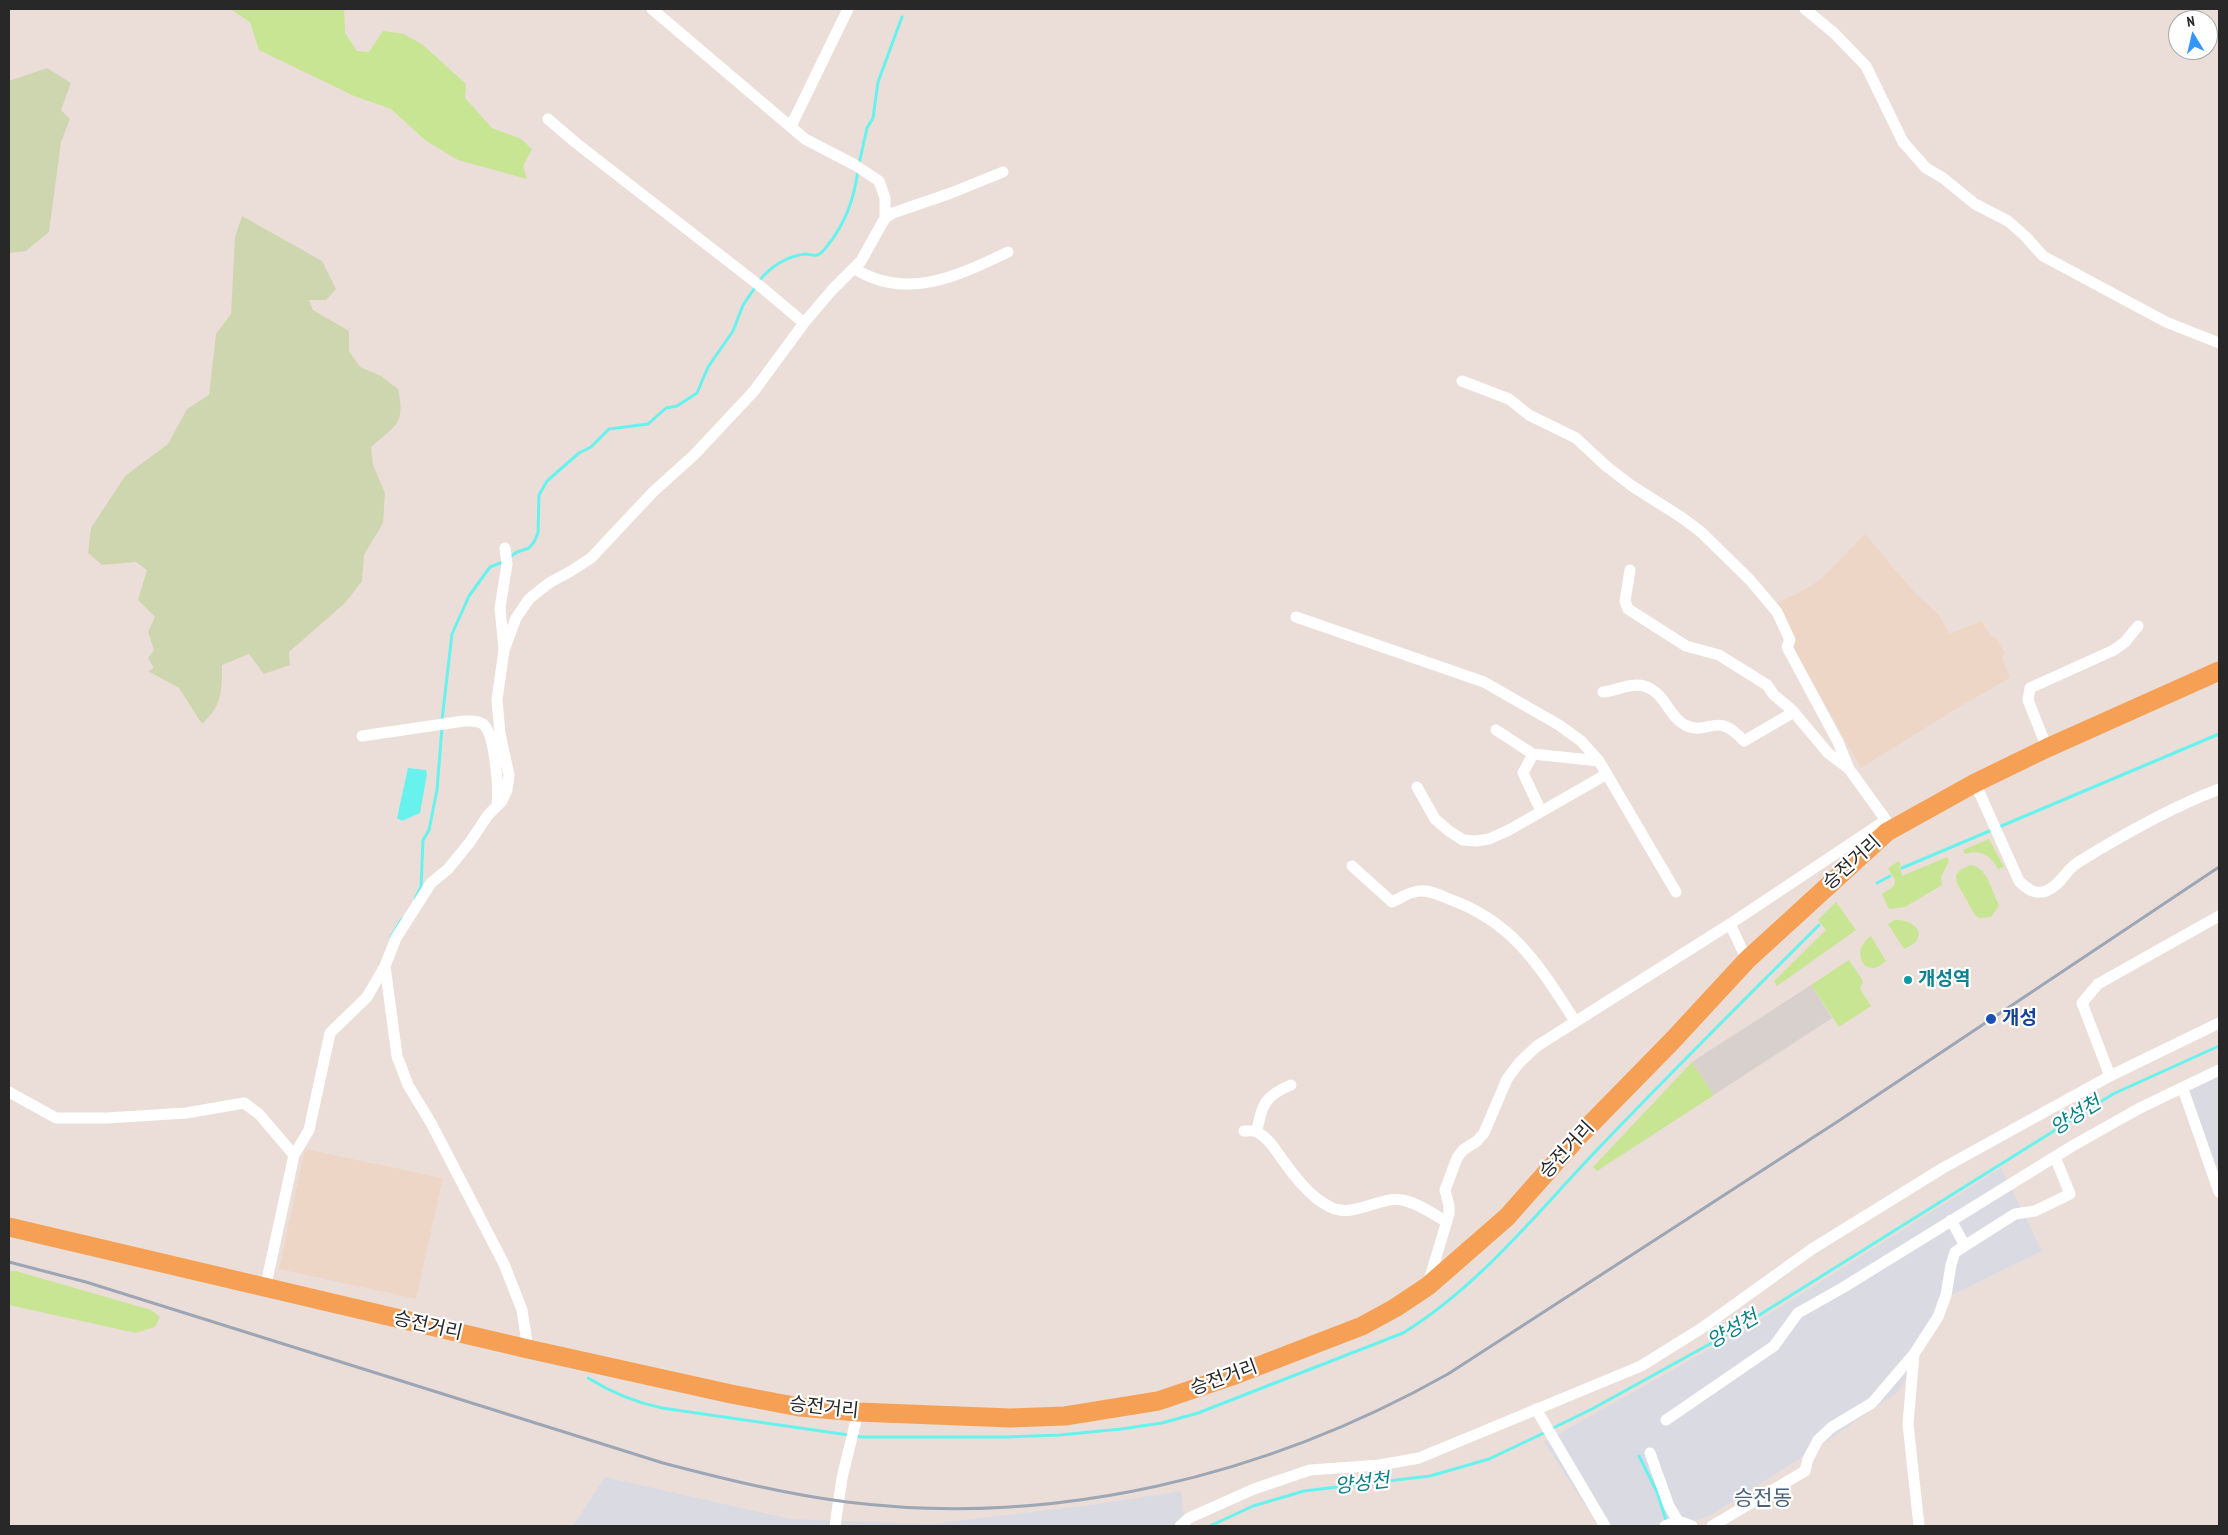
<!DOCTYPE html>
<meta charset="utf-8">
<style>
body{margin:0}
#map{position:relative;width:2228px;height:1535px;overflow:hidden;background:#ebded9;font-family:"PT Sans Narrow",sans-serif}
canvas{display:block}
.frame{position:absolute;inset:0;border:10px solid #282828;pointer-events:none}
.north{position:absolute;left:2168px;top:10px;width:50px;height:50px;box-sizing:border-box;background:#fff;border:1px solid #a9a9a9;border-radius:50%;rotate:351deg;font-size:14px;font-weight:700;line-height:20px;text-align:center;color:#282828}
.north::after{content:'';display:block;margin:auto;width:18px;height:22px;background:#3395ff;clip-path:polygon(50% 0,100% 100%,50% 72%,0 100%)}
</style>
<div id="map">
<canvas width="2228" height="1535"></canvas>
<div class="frame"></div>
<div class="north">N</div>
</div>
<script>
const context = document.querySelector('canvas').getContext('2d');
context.lineJoin = 'round';
function paint(path, color) { context.fillStyle = color; context.fill(path, 'evenodd'); }
function strokePath(path, color, width, dash) { context.strokeStyle = color; context.lineWidth = width; context.lineCap = dash ? 'butt' : 'round'; context.setLineDash(dash || []); context.stroke(path); }
function label(font, color, halo, rows, align = 'center') {
  context.font = font + ' "PT Sans Narrow","Noto Sans KR",sans-serif'; context.lineWidth = 4.5; context.setLineDash([]); context.textBaseline = 'middle'; context.strokeStyle = halo; context.fillStyle = color; for (const [text, x, y, turn = 0] of rows) {
    context.save(); context.translate(x, y); context.rotate((+turn || 0) * Math.PI / 180); context.textAlign = isNaN(turn) ? turn : align; if (halo) context.strokeText(text, 0, 0); context.fillText(text, 0, 0); context.restore();
  }
}
paint(new Path2D(`
 M2219 1073V1164L2215 1166 2188 1090Z
 M2001 1168 2042 1251 1952 1295 1898 1392 1824 1443 1713 1514 1683 1526H1606L1587 1508 1544 1442 1744 1330Z
 M605 1477 790 1519 932 1524 1098 1504 1181 1491 1185 1526H573Z`), '#dadae3');
paint(new Path2D(`
 M1865 534 1915 593 1939 615 1950 634 1981 621 1991 636 1995 637 2005 653 2002 658 2010 678 1959 707 1861 768 1795 651 1790 630 1776 604 1806 589 1822 578Z
 M305 1149 443 1178 416 1299 279 1269Z`), '#eed6c7');
paint(new Path2D(`
 M230 9H344L345 33 357 51 369 52 383 31 404 34 423 45 466 84 465 98 492 128 521 139 532 149 523 166 527 179 458 160 425 140 391 109 354 96 259 50 250 22Z
 M1989 839 2004 867 1998 869C1991 855 1979 849 1965 854L1963 850Z
 M1947 857 1949 861 1941 877 1942 885 1905 907 1889 909 1882 894 1894 886 1895 880 1888 868 1899 861 1902 876Z
 M1970 865C1986 866 1991 888 1997 901L1999 906 1991 917 1979 918 1975 915 1957 883 1956 875 1960 870Z
 M1836 902 1856 930 1777 986 1774 981 1826 930 1818 920Z
 M1895 920C1905 919 1925 926 1917 940 1915 944 1908 946 1904 949L1888 924Z
 M1871 936 1886 961C1878 967 1874 971 1864 965 1857 953 1860 944 1871 936Z
 M1849 960 1863 981 1860 989 1871 1006 1839 1027 1811 985Z
 M1692 1062 1714 1095 1597 1171 1593 1167Z
 M9 1271H16L151 1310 160 1317 155 1327 136 1333 9 1305Z`), '#c7e593');
paint(new Path2D(`
 M47 68 71 83 61 110 70 119 61 142 49 232 26 251 9 253V81Z
 M242 216 322 261 336 289 326 300H309L313 310 349 331V351L360 367 381 376 398 389C406 424 395 426 371 447L373 465 385 493 383 523 364 555 362 581 345 603 289 652 290 665 264 674 249 654 222 665C222 693 222 705 202 724L179 688 148 671 154 668 148 658 154 650 148 632 155 617 138 600 147 570 136 562 102 565 88 553 91 528 125 476 168 444 187 409 209 395 216 334 231 314 235 237Z`), '#ced6b0');
paint(new Path2D(`
 M1811 985 1832 1018 1714 1095 1692 1062Z`), '#d7d0cc');
paint(new Path2D(`
 M408 768 426 770 427 774 420 813 402 821 397 818Z`), '#67f2ee');
strokePath(new Path2D(`
 M859 164 867 128 873 118 878 82 902 17
 M759 281C770 267 787 256 805 254 809 254 813 256 817 255 822 254 825 248 828 245 846 222 854 199 858 170
 M510 557 517 552 529 548 534 542 538 533 539 495 547 481 579 453 591 447 609 429 648 424 666 408 677 406 697 393 708 367 733 331 743 305 756 286
 M442 720 452 634 469 596 490 567 503 562
 M1902 868 2219 734
 M1877 883 1890 876
 M415 899 421 887 423 840 429 830 437 790 442 727
 M391 937 402 919
 M588 1378C612 1393 634 1402 662 1408L862 1437H1006L1060 1435 1121 1429 1162 1423 1198 1413 1403 1333C1478 1287 1535 1215 1595 1152 1668 1075 1744 1000 1819 925
 M1551 1429 1592 1409 1737 1329 2113 1094 2219 1046
 M1639 1456 1657 1492 1667 1523
 M1210 1526 1253 1506 1304 1491 1430 1476 1489 1459 1546 1432`), '#67f2ee', 3);
strokePath(new Path2D(`
 M1805 9 1834 33 1866 66 1903 142 1926 168 1943 178 1975 204 2008 221 2025 236 2043 256 2166 322 2219 343
 M548 119 576 143 760 286 804 323
 M791 126 848 9
 M885 218 893 213 951 193 1003 172
 M855 269C907 301 958 276 1008 252
 M1462 381 1509 399 1529 415 1576 438 1606 466 1632 486 1681 517 1701 532 1750 580 1777 612 1790 640 1787 647 1838 742 1849 769
 M1630 570 1625 601 1628 609 1686 646 1719 655 1767 685 1774 695 1792 710 1828 753 1849 769 1886 820
 M1296 617 1484 682 1559 725 1581 741 1599 761 1676 892
 M504 649 500 608 507 564 505 548
 M1603 692C1616 691 1631 682 1644 686 1665 692 1668 716 1685 725 1710 737 1715 709 1744 741L1794 712
 M1496 730 1533 754 1599 761
 M362 736 464 721C470 721 477 720 483 724 495 733 499 790 497 805
 M2047 748 2028 700 2030 688 2114 650 2125 642 2138 626
 M1533 754 1523 773 1541 811
 M1975 783 2019 881C2027 889 2035 895 2046 891 2060 886 2065 871 2077 863 2122 835 2170 808 2219 789
 M1417 787 1435 819 1449 831 1463 840 1476 841 1489 839 1509 830 1607 774
 M1352 866 1392 902C1401 898 1410 891 1420 891 1430 890 1440 895 1449 899 1514 922 1540 967 1575 1021
 M1730 924 1747 960
 M385 966 397 1056 408 1085 431 1123 504 1264 522 1310 528 1349
 M2110 1076 2082 1003 2098 984 2219 916
 M2183 1089 2219 1192
 M9 1092 56 1118H107L186 1113 244 1103 259 1114 294 1155
 M1244 1131C1249 1131 1255 1130 1259 1133 1269 1139 1275 1149 1282 1159 1295 1177 1310 1197 1330 1207 1352 1219 1379 1196 1402 1200 1418 1203 1433 1214 1447 1222
 M1257 1131C1261 1105 1266 1095 1291 1085
 M1951 1220 1964 1244
 M1428 1284 1449 1214V1206L1445 1190 1457 1158 1463 1150 1477 1141 1484 1133 1507 1079 1519 1063 1537 1046 1730 924 1886 820 1887 832
 M265 1289 294 1155 309 1130 330 1033 367 997 385 966 396 938 431 883 448 869 470 842 488 815 502 801 507 790 509 775 500 734 497 700 504 650 516 618 529 599 549 583 571 571 591 558 653 492 694 455 754 391 804 323 832 290 861 261 885 218V198L879 181 855 165 805 139 652 9
 M1914 1354 1908 1424 1919 1526
 M1536 1409 1605 1526
 M1666 1420 1774 1346 1798 1313 1844 1287 2074 1145 2140 1108 2219 1070
 M1650 1453 1669 1506 1678 1521 1692 1526
 M835 1526 842 1478 858 1412
 M1180 1526 1189 1518 1254 1489 1310 1470 1380 1465 1419 1458 1641 1366 1702 1328 1812 1249 1943 1168 2110 1076 2219 1023
 M1665 1526 1678 1521
 M1712 1526 1805 1471 1808 1459 1818 1440 1832 1427 1872 1403 1914 1354 1938 1317 1946 1295 1951 1265 1955 1252 2015 1214 2035 1211 2070 1194 2055 1157`), '#fff', 11);
strokePath(new Path2D(`
 M9 1227 528 1349 731 1394 799 1407 858 1412 1010 1418 1065 1416 1158 1401 1235 1375 1362 1326 1395 1308 1428 1286 1507 1217 1577 1138 1673 1040 1747 960 1887 832 1975 783 2047 748 2219 671`), '#f5a055', 19);
strokePath(new Path2D(`
 M9 1262 86 1282 663 1463C724 1479 785 1494 847 1502 1055 1528 1267 1476 1448 1374L1840 1120 2219 867`), '#9ca6b4', 3);
for (const [x, y, r, color] of [
 [1908,980,5,"#0f9aa8"],
 [1991,1019,6,"#1a4fb4"]
]) { const dot = new Path2D(); dot.arc(x, y, r, 0, 2 * Math.PI); context.fillStyle = color; context.fill(dot); strokePath(dot, '#fff', 2); }
label('19px', '#282828', '#fff', [
 ["승전거리",1852,863,-42],
 ["승전거리",1567,1150,-47],
 ["승전거리",428,1326,13],
 ["승전거리",1224,1378,-20],
 ["승전거리",824,1408,6]
]);
label('bold 19px', '#0d838f', '#fff', [
 ["개성역",1918,980]
], 'left');
label('bold 19px', '#164399', '#fff', [
 ["개성",2002,1019]
], 'left');
label('italic 20px', '#0a8187', '#fff', [
 ["양성천",2076,1116,-32],
 ["양성천",1733,1330,-30],
 ["양성천",1362,1484,-7]
]);
label('21px', '#48607a', '#fff', [
 ["승전동",1763,1499]
]);
</script>
